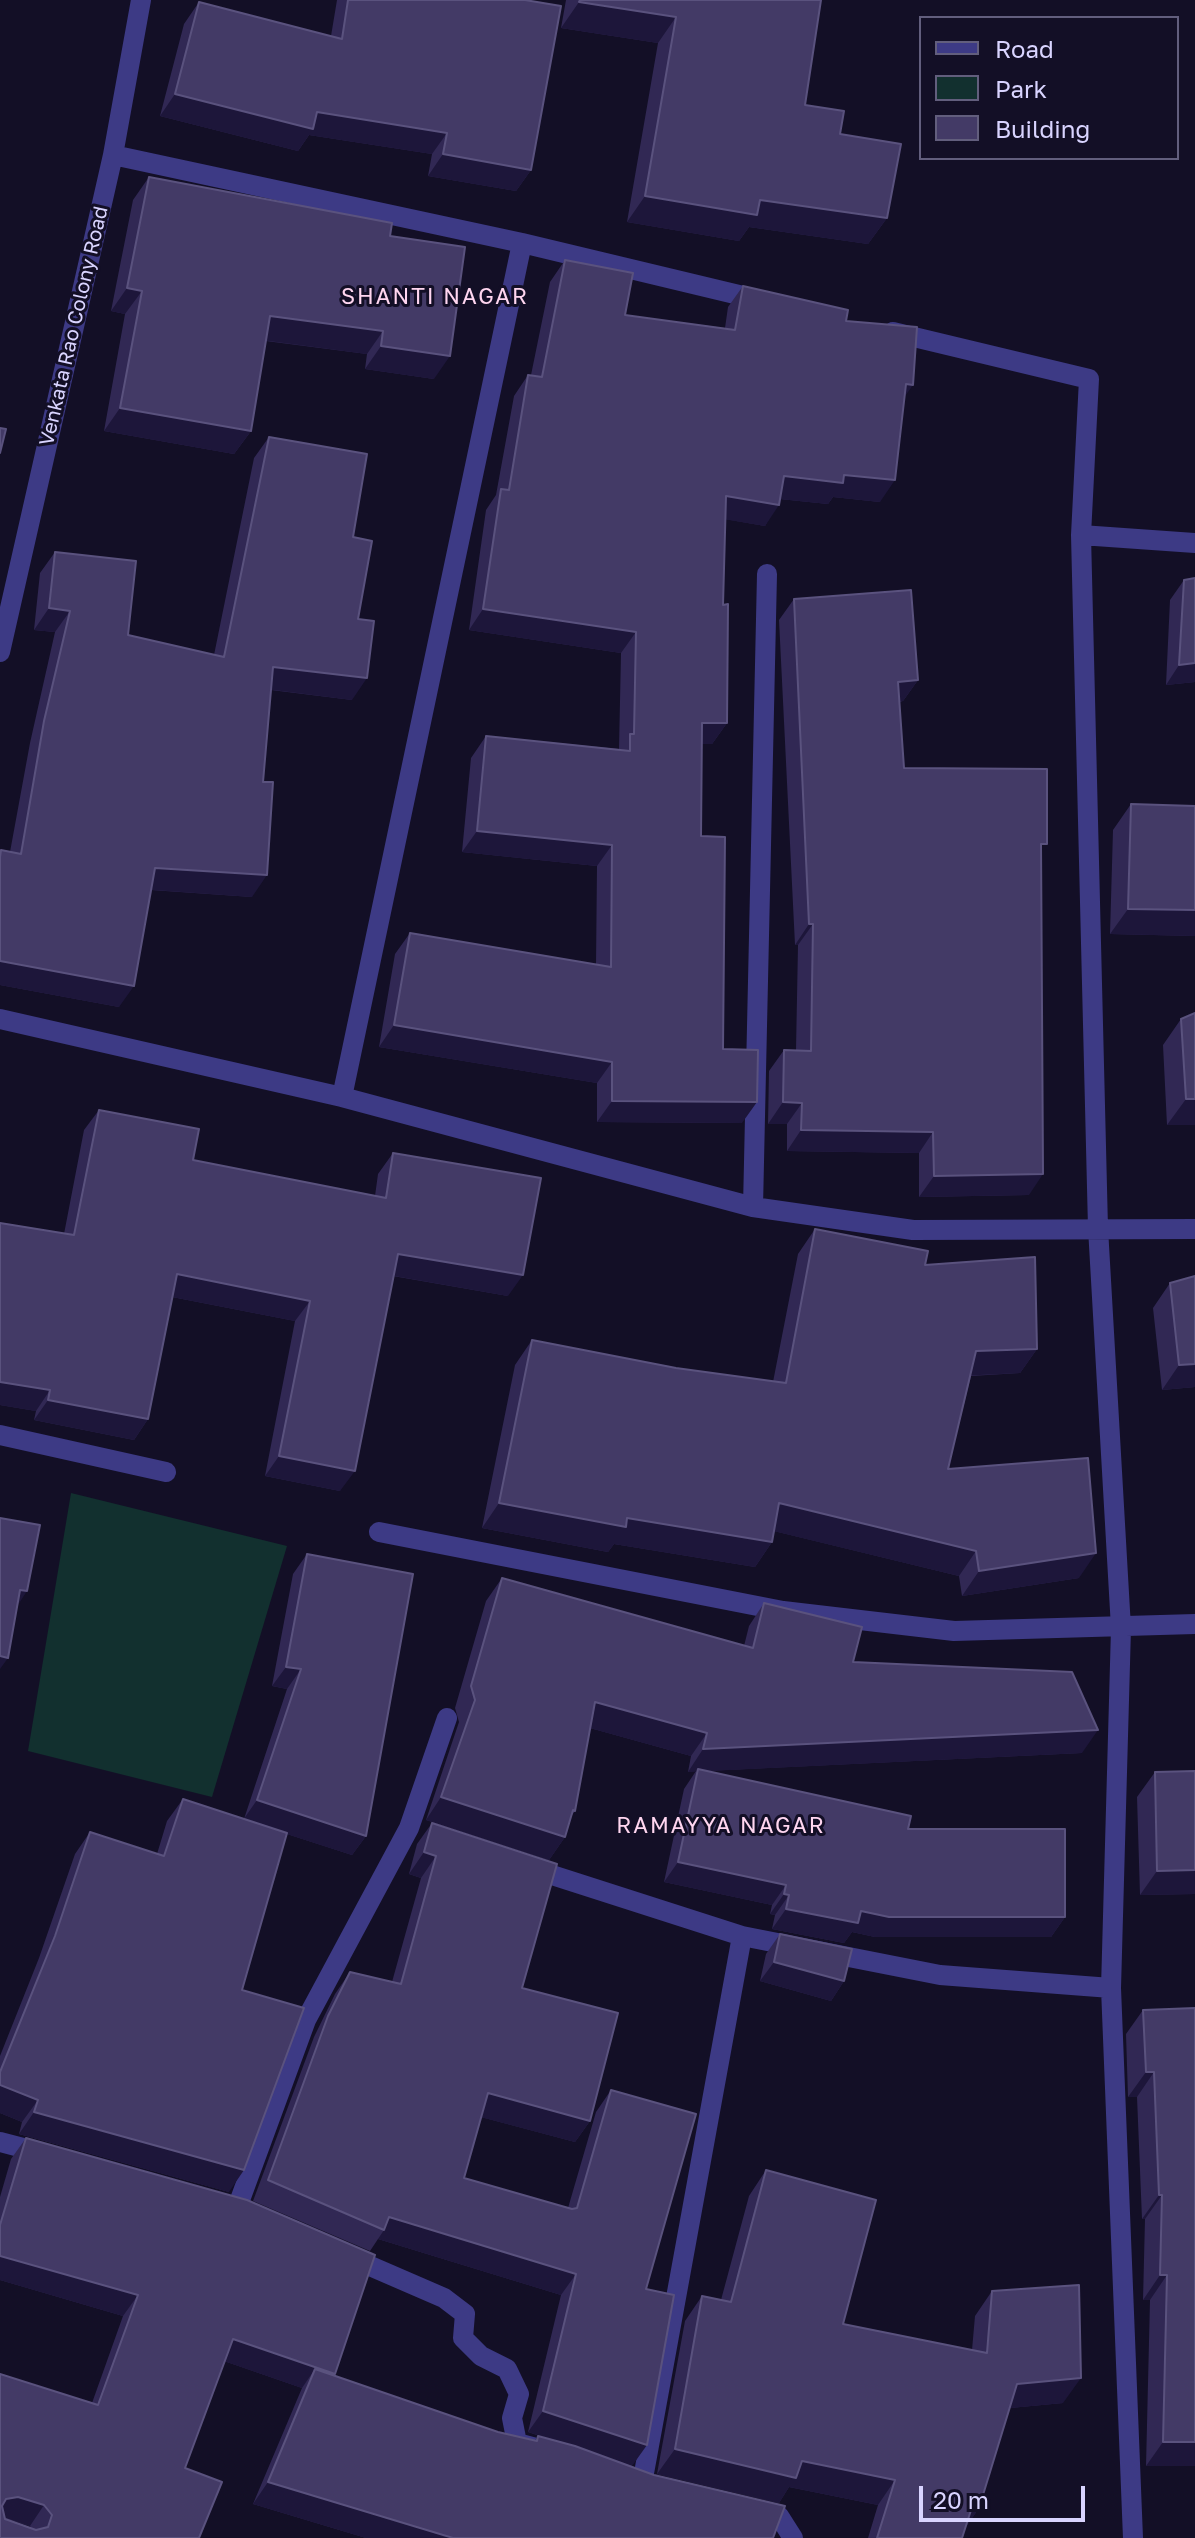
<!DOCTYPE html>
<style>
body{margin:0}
#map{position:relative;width:1195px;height:2538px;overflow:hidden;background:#130f26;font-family:"Golos Text",sans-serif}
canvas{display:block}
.legend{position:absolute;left:919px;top:16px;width:260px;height:144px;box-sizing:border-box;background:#130f26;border:2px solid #625e7d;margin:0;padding:10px 14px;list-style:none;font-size:24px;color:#d9d4ff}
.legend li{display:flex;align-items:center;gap:16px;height:40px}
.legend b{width:40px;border:2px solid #625e7d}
.scale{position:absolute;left:919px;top:2486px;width:166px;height:36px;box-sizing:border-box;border:4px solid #d9d4ff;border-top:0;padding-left:10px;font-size:24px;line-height:28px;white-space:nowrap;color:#d9d4ff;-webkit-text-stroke:6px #130f26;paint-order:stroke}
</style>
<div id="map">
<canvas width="1195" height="2538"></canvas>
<ul class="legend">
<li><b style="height:10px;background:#3d3a85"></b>Road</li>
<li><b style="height:22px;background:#12302f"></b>Park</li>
<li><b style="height:22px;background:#433a66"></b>Building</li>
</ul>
<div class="scale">20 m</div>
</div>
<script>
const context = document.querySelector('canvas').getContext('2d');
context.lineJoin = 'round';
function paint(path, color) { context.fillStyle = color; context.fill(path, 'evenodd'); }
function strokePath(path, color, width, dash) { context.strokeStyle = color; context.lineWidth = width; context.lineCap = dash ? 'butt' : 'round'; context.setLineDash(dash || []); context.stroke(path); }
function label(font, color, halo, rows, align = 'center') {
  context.font = font + ' "Golos Text",sans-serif'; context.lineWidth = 6; context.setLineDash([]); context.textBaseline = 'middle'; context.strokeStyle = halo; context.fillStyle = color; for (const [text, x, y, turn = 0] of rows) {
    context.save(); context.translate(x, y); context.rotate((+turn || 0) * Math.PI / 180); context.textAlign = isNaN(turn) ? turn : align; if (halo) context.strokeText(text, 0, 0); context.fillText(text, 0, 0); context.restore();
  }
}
paint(new Path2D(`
 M71 1493 287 1546 212 1797 28 1751Z`), '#12302f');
strokePath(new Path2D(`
 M113 155 522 243 764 301
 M893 332 1089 379 1081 535 1098 1228 1121 1628 1111 1988 1133 2538
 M1081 535 1195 543
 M0 652 113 155 141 0
 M0 1019 342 1097 753 1207 913 1230 1195 1229
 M342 1097 522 243
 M753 1207 767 574
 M0 1435 166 1472
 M379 1532 783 1611 954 1631 1195 1624
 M527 1867 742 1936 940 1975 1111 1988
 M0 2142 46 2154
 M223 2204 237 2208 306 2020 409 1828 447 1718
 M347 2256 444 2298 465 2314 463 2338 481 2356 507 2369 519 2394 512 2418 517 2443 536 2448
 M657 2487 642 2484 742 1936
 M758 2511 779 2516 793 2538`), '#3d3a85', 20);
paint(new Path2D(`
 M337 0H525L531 170 516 191 428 176 432 154 309 135 298 151 160 116 184 24 199 2 331 36Z
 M566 0H821L805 105 840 134 887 218 868 244 749 227 739 241 627 222 658 43 561 28Z
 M149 177 390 236 434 379 365 369 367 354 266 341 251 431 234 454 104 431 125 314 111 311 133 200Z
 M565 260 625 315 725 328 728 307 743 286 846 321 904 396 880 502 833 497 828 504 780 499 765 526 725 519 723 605 727 723 712 744H702L701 836 723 1049 742 1123 597 1122V1083L379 1047 395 954 410 933 596 965 597 866 462 852 471 758 486 736 619 749 621 653 469 630 486 510 496 495 514 396 528 375H531L550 282Z
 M269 437 353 537 358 619 352 700 271 690 252 897 151 890 119 1007 0 985V852L1 850 10 852 30 743 55 632 34 630 40 573 55 552 128 635 214 655 254 458Z
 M1184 580 1195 682 1166 685 1170 600Z
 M794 599 918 680 903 701 899 702 904 768 1041 853 1029 1195 919 1197V1153L787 1151V1124H768L769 1071 784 1050H796L798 945H795L779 620Z
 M1131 804 1195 806V936L1110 934 1113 830Z
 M1181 1019 1195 1125H1167L1163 1045Z
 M99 1110 193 1160 375 1196 378 1174 393 1153 508 1296 393 1276 340 1491 265 1476 295 1321 172 1297 148 1419 134 1440 34 1420 36 1411 0 1405V1223L64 1234 84 1130Z
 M815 1229 925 1265 1037 1349 1020 1373 971 1376 948 1469 1079 1578 962 1596 959 1576 774 1531 772 1542 755 1567 614 1544 608 1552 482 1528 515 1365 532 1340 676 1368 773 1382 798 1254Z
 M1195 1276V1387L1162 1390 1153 1308 1170 1283Z
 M307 1554 366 1836 352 1855 287 1834 242 1990 229 2192 19 2134 22 2122 0 2113V2056L39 1958 75 1854 90 1832 157 1854 167 1821 183 1799 244 1819 287 1689 272 1686 293 1574Z
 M502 1578 744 1646 749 1626 764 1603 853 1662 1082 1753 705 1771 908 1829 1065 1917 1051 1937H875L852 1932 844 1943 772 1929 775 1915 770 1914 772 1905 664 1882 684 1789 696 1771 688 1772 691 1756 590 1728 575 1811 570 1818 565 1837 549 1860 426 1820 459 1722 455 1708 486 1601Z
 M1155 1772 1195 1894 1140 1895 1137 1797Z
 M432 1823 522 1988 590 2121 575 2142 481 2117 464 2178 568 2208 596 2112 611 2090 646 2289 632 2466 773 2538H366L253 2504 302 2388 224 2361 185 2468 199 2538H0V2374L92 2403 123 2316 0 2280V2197L11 2159 26 2138 333 2376 498 2432 535 2440 538 2436 549 2439 528 2432 561 2295 378 2239 370 2251 253 2201 314 2037 335 1994 350 1972 392 1982 421 1878 409 1874 417 1844ZM5 2518 30 2526 31 2528Z
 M780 1934 844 1981 831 2001 760 1981 766 1954Z
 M1195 2008V2466H1146L1150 2300H1143L1145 2219H1142L1137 2097H1128L1126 2034 1143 2010Z
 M766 2170 843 2324 972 2350 975 2316 992 2291 1063 2403 1010 2408 979 2508 965 2528 962 2538H868L878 2505 789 2487 779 2503 657 2474 685 2321 702 2296 721 2300 749 2196Z`), '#312854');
paint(new Path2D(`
 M579 2 676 17 658 43 561 28Z
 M175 94 317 112 447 133 432 154 309 135 298 151 160 116Z
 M443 154 531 170 516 191 428 176Z
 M645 196 760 200 887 218 868 244 749 227 739 241 627 222Z
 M127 288 142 291 125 314 111 311Z
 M270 316 383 331 367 354 254 339Z
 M381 346 450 356 434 379 365 369Z
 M906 384 913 385 898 406Z
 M120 408 251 431 234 454 104 431Z
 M844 475 895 480 880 502 833 497 828 504 770 498 784 476Z
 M726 496 779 505 765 526 711 517Z
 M49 608 70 611 55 632 34 630Z
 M483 609 636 632 621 653 469 630Z
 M1195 663V682L1166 685 1179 665Z
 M273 667 367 678 352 700 258 688Z
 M918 680 903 701 883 703 898 682Z
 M702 723H727L712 744H687Z
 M477 831 612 845 597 866 462 852Z
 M155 868 267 875 252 897 140 889Z
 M1128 909 1195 910V936L1110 934Z
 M809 924H813L798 945H795Z
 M0 961 134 986 119 1007 0 985Z
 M394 1025 612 1062 597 1083 379 1047Z
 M1186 1099H1195V1125H1167Z
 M612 1101 757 1102 742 1123 597 1122Z
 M783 1102 802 1103 787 1124H768Z
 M801 1130 933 1132 919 1153 787 1151Z
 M1043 1174 1029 1195 919 1197 934 1176Z
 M398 1254 523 1275 508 1296 383 1274Z
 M177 1274 310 1301 295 1321 162 1295Z
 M1037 1349 1020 1373 959 1376 976 1351Z
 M1195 1364V1387L1162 1390 1179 1365Z
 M0 1382 50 1390 36 1411 0 1405Z
 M48 1400 148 1419 134 1440 34 1420Z
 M279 1456 355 1471 340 1491 265 1476Z
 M499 1503 627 1518 772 1542 755 1567 614 1544 608 1552 482 1528Z
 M779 1503 976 1551 959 1576 761 1528Z
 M1096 1553 1079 1578 962 1596 979 1571Z
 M20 1590 27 1591 14 1611Z
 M0 1656 8 1658 0 1669Z
 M286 1667 301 1669 287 1689 272 1686Z
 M595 1702 707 1733 691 1756 579 1725Z
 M1098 1730 1082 1753 688 1772 703 1749Z
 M441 1797 565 1837 549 1860 426 1820Z
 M257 1800 366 1836 352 1855 243 1820Z
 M424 1852 436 1856 421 1878 409 1874Z
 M678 1862 786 1885 772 1905 664 1882Z
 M1195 1870V1894L1140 1895 1157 1871Z
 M784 1894 789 1895 775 1915 770 1914Z
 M786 1909 861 1911 1065 1917 1051 1937H875L852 1932 844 1943 772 1929Z
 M774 1962 844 1981 831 2001 760 1981Z
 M1146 2072H1154L1137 2097H1128Z
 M0 2085 38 2100 22 2122 0 2113Z
 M488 2093 590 2121 575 2142 473 2115Z
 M34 2112 244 2170 229 2192 19 2134Z
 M1159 2195H1162L1145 2219H1142Z
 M389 2217 576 2274 561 2295 378 2239 384 2230Z
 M0 2256 138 2295 123 2316 0 2280Z
 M1160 2275H1167L1150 2300H1143Z
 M233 2339 335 2374 320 2394 315 2369 302 2388 218 2359Z
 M1081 2378 1063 2403 1000 2409 1017 2384Z
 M543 2411 647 2445 632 2466 528 2432Z
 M1163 2442H1195V2466H1146Z
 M675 2449 802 2461 895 2480 878 2505 789 2487 779 2503 657 2474Z
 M268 2482 453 2538H366L253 2504Z
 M18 2497 44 2505 30 2526 3 2517 0 2508 6 2499Z
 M972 2507 979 2508 962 2533Z`), '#1d163a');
const building = new Path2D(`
 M348 0H525L561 6 531 170 443 154 447 133 317 112 313 129 175 94 199 2 342 39Z
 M580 0H821L805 105 844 111 840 134 901 144 887 218 760 200 757 215 645 196 676 17 579 2Z
 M149 177 392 223 390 236 465 247 450 356 381 346 383 331 270 316 251 431 120 408 142 291 127 288Z
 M565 260 633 273 625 315 735 330 743 286 848 310 846 321 917 327 913 385 906 384 895 480 844 475 843 483 784 476 779 505 726 496 723 605 728 604 727 723H702L701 836 725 837 723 1049 758 1050 757 1102 612 1101V1062L394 1025 410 933 611 967 612 845 477 831 486 736 630 751V734H634L636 632 483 609 501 489 509 490 528 375 542 377Z
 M0 428 6 429 0 453Z
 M269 437 367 454 353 537 372 541 358 619 374 621 367 678 273 667 263 782H273L267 875 155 868 134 986 0 961V857L1 850 21 854 44 721 70 611 49 608 55 552 136 561 128 635 224 657Z
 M1195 578V663L1179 665 1184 580Z
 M911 590 918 680 898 682 904 768 1047 769V844H1041L1043 1174 934 1176 933 1132 801 1130 802 1103 783 1102 784 1050 811 1051 813 924H809L794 599Z
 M1131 804 1195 806V910L1128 909Z
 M1195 1013V1099H1186L1181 1019Z
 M99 1110 199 1129 193 1160 386 1198 393 1153 541 1178 523 1275 398 1254 355 1471 279 1456 310 1301 177 1274 148 1419 48 1400 50 1390 0 1382V1223L74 1235Z
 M815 1229 928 1251 925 1265 1035 1257 1037 1349 976 1351 948 1469 1088 1458 1096 1553 979 1571 976 1551 779 1503 772 1542 627 1518 626 1527 499 1503 532 1340 676 1368 786 1383Z
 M1195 1276V1364L1179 1365 1170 1283Z
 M0 1518 40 1525 27 1591 20 1590 8 1658 0 1656Z
 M307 1554 413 1574 366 1836 257 1800 301 1669 286 1667Z
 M502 1578 753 1648 764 1603 862 1627 853 1662 1072 1672 1098 1730 703 1749 707 1733 595 1702 575 1811 573 1810 565 1837 441 1797 475 1700 471 1686Z
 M698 1769 911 1816 908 1829H1065V1917H889L861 1911 858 1923 786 1909 789 1895 784 1894 786 1885 678 1862Z
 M1195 1771V1870L1157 1871 1155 1772Z
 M183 1799 287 1833 242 1990 304 2008 244 2170 34 2112 38 2100 0 2085V2072L55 1936 90 1832 164 1856Z
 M432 1823 557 1864 522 1988 618 2013 590 2121 488 2093 464 2178 572 2209 577 2208 611 2090 696 2114 646 2289 674 2295 647 2445 543 2411 576 2274 389 2217 384 2230 268 2180 328 2016 350 1972 401 1984 436 1856 424 1852Z
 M780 1934 852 1949 844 1981 774 1962Z
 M1195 2008V2442H1163L1167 2275H1160L1162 2195H1159L1154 2072H1146L1143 2010Z
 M26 2138 247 2200 375 2255 335 2374 233 2339 185 2468 222 2482 199 2538H0V2374L98 2405 138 2295 0 2256V2225ZM18 2497 44 2505 52 2515 48 2527 36 2530 5 2519 2 2506 6 2499Z
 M766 2170 876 2200 843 2324 987 2353 992 2291 1079 2285 1081 2378 1017 2384 979 2508 972 2507 962 2538H877L895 2480 802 2461 796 2478 675 2449 702 2296 731 2302Z
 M315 2369 498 2432 537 2441 538 2436 575 2446 654 2475 785 2506 773 2538H453L268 2482Z`);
paint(building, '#433a66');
strokePath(building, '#5a527e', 2);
label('20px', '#d9d4ff', '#130f26', [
 ["Venkata Rao Colony Road",74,326,-77]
]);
context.letterSpacing = '2px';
label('22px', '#ffd6f0', '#130f26', [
 ["SHANTI NAGAR",435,297],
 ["RAMAYYA NAGAR",721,1826]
]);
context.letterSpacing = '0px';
</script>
